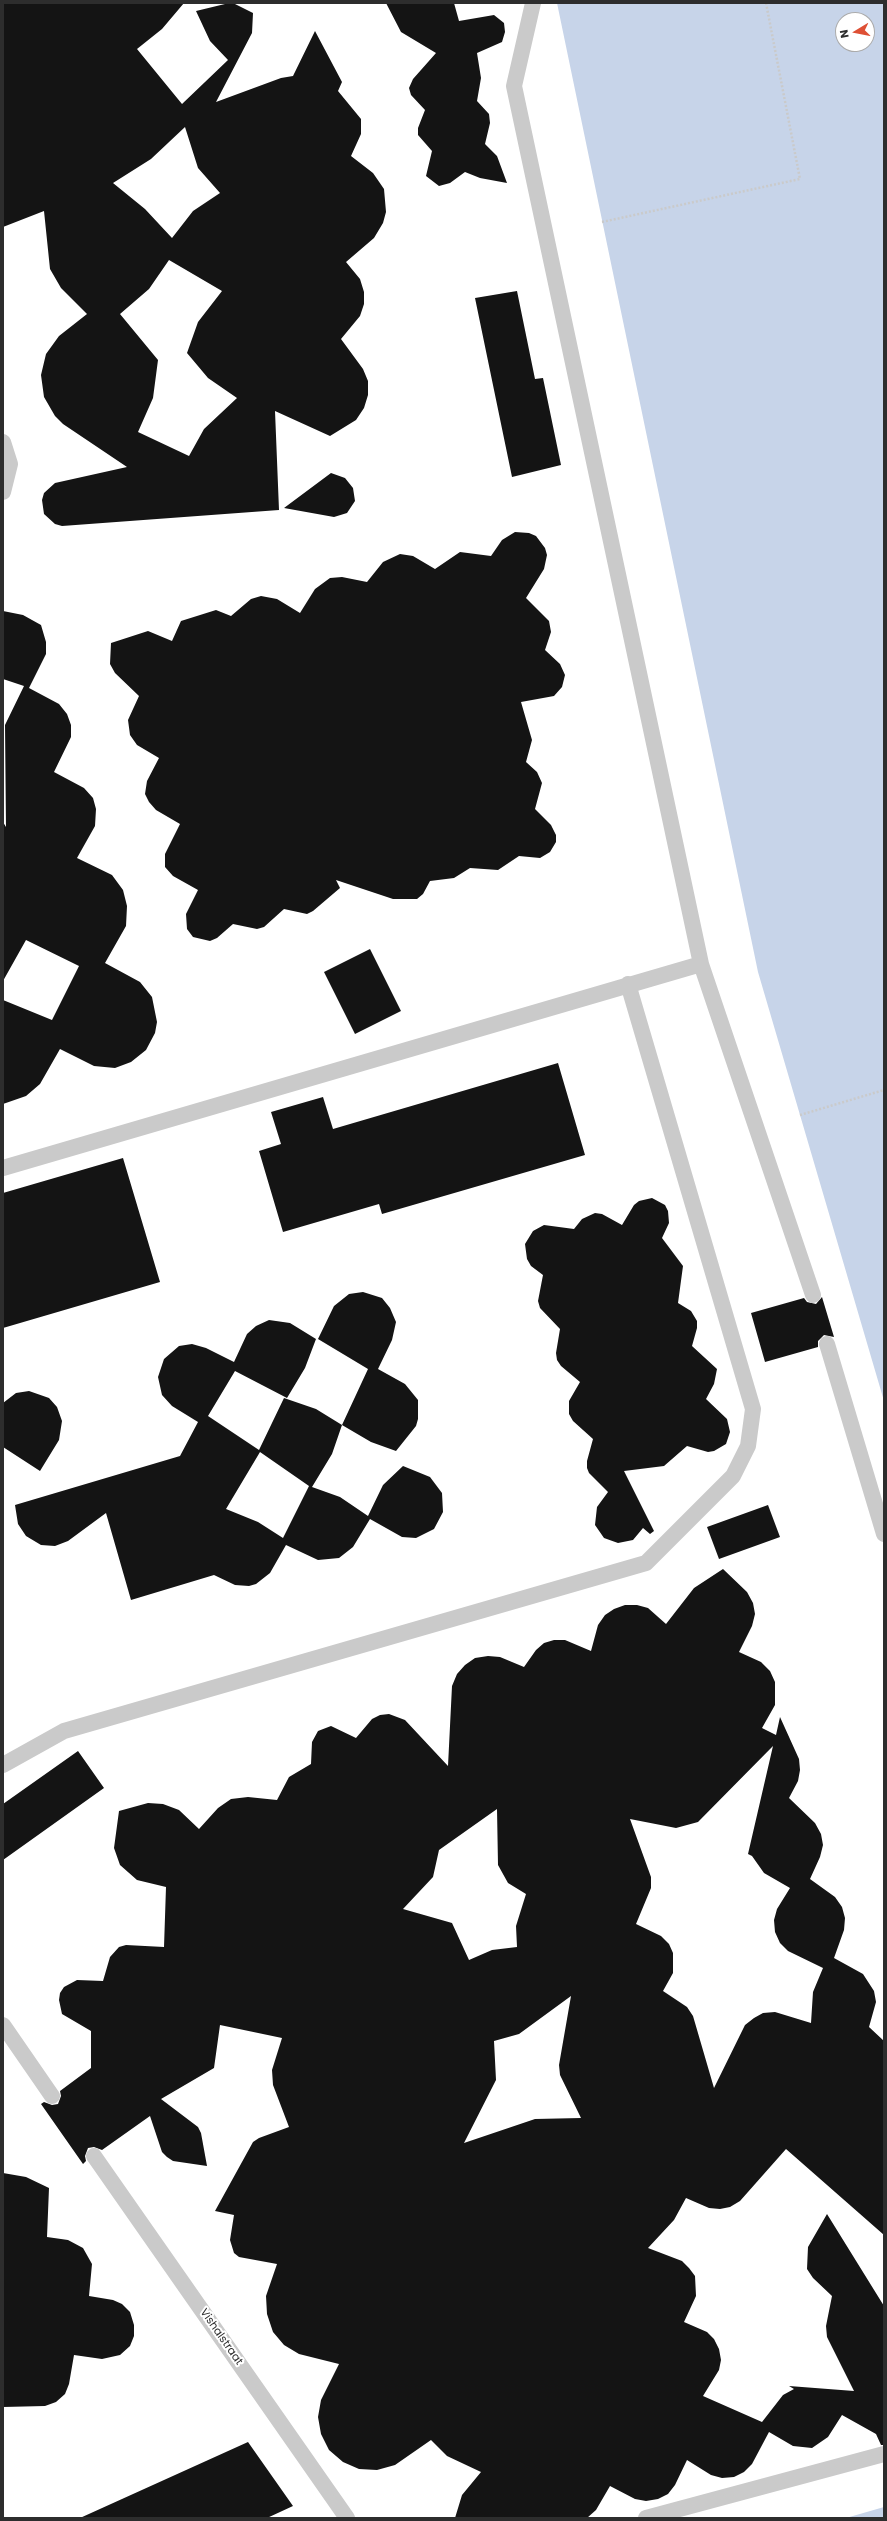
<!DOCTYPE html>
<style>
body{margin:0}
#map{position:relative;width:887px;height:2521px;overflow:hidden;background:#fff;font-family:Poppins,sans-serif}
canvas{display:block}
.frame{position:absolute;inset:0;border:4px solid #2d2d2d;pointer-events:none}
.north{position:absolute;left:835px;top:12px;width:40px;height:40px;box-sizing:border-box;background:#fff;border:1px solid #ababab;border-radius:50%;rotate:260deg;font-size:11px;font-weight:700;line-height:16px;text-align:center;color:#2d2d2d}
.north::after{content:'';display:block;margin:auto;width:14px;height:18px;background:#de5035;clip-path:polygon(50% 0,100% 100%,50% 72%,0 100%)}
</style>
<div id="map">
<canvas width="887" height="2521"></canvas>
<div class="frame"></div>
<div class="north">N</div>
</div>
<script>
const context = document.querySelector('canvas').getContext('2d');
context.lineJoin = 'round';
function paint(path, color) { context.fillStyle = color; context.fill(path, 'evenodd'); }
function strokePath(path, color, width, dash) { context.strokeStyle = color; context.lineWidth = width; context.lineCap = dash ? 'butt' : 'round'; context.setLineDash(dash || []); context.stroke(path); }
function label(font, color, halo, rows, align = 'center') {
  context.font = font + ' Poppins,sans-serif'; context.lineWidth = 4; context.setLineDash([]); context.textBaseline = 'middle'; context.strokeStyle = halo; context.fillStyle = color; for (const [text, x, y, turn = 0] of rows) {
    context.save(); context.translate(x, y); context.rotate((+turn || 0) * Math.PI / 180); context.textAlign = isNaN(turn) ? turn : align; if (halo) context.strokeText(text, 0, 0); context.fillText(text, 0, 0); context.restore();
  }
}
paint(new Path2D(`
 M557 3H884V1401L758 972ZM843 20H867V44H843Z
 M884 2507V2518H846Z`), '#c7d4e9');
paint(new Path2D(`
 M3 3H184L162 29 137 49 182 104 228 60 210 41 196 11 225 4H235L253 13 252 33 216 102 281 78 293 76 315 31 342 82 338 91 361 119V134L351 156 373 173 384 189 386 212 383 223 374 238 346 262 360 279 364 292V304L360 316 341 339 363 369 368 381V395L364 408 356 420 330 436 275 411 279 510 62 526 55 524 44 514 42 500 44 493 55 483 127 467 63 424 55 416 44 397 41 375 46 354 59 336 87 314 61 288 50 269 44 211 3 227ZM185 127 198 168 220 193 193 211 172 238 145 209 113 183 151 159ZM169 260 222 291 198 322 187 353 208 378 237 398 204 429 189 456 138 432 153 398 158 360 120 314 149 289Z
 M386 3H454L459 21 494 15 504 23 505 32 502 42 477 53 481 78 477 101 489 114 490 123 485 144 497 156 507 183 480 178 465 172 450 183 439 186 426 176 432 151 418 135V128L425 110 411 95 409 88 413 79 436 53 401 32Z
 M517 291 535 379 543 378 561 465 512 477 475 298Z
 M331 473 345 478 353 488 355 501 347 513 334 517 284 508Z
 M515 532 529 533 536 536 545 548 547 555 544 569 526 598 549 621 551 632 545 650 560 664 565 675 562 687 554 696 521 702 532 740 526 762 537 772 542 783 535 809 551 825 556 835V842L550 852 540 858 519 856 498 870 470 868 454 878 430 881 423 894 417 899H393L336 880 340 888 313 911 307 914 284 909 264 927 257 929 233 924 217 938 210 941 193 937 187 929 186 914 198 890 173 876 165 867V854L180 824 156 810 149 802 145 794 147 781 159 758 137 745 130 735 128 720 139 696 115 673 110 664 111 643 148 631 172 641 181 621 216 610 231 616 251 599 261 596 277 599 300 613 315 589 330 578 342 577 367 582 383 562 400 554 413 556 435 569 460 552 491 556 502 540Z
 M3 611 23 615 41 625 46 642V654L29 688 59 704 67 714 71 725V737L54 772 84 788 93 798 96 809 95 826 77 858 112 875 123 890 127 906 126 926 105 963 140 982 152 997 157 1022 155 1033 146 1050 131 1062 115 1068 94 1066 60 1049 40 1084 26 1096 3 1104V1000L52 1020 79 966 26 940 3 981V822L6 827 5 725 24 686 3 679Z
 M370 949 401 1011 355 1034 324 972Z
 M558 1063 585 1155 382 1214 379 1204 283 1232 259 1151 281 1144 271 1112 323 1097 333 1129Z
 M123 1158 160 1282 3 1328V1193Z
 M652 1198 665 1205 668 1211 669 1223 662 1238 683 1266 678 1303 691 1311 697 1321V1328L692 1346 717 1369 714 1384 706 1399 727 1419 730 1432 726 1444 714 1451 708 1452 687 1446 664 1466 624 1471 654 1531 650 1534 643 1528 633 1540 618 1543 604 1538 595 1525 597 1507 608 1492 589 1473 587 1468V1461L593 1439 573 1421 569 1414V1401L580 1382 561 1366 557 1360 556 1353 560 1329 540 1308 538 1301 543 1275 531 1266 527 1259 525 1244 533 1231 544 1225 574 1229 582 1219 595 1213 602 1214 622 1225 634 1205 639 1201Z
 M363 1292 382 1298 390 1308 396 1322 392 1340 378 1369 405 1384 418 1400V1419L416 1426 396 1451 371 1442 342 1425 368 1369 318 1339 334 1306 349 1294Z
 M822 1297 834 1337 824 1335 818 1341V1347L765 1362 751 1313 804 1298 807 1302 816 1304Z
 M269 1320 290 1323 316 1339 305 1368 287 1398 235 1371 208 1416 259 1450 284 1398 316 1409 342 1425 332 1454 312 1487 340 1497 368 1516 383 1485 403 1466 430 1477 442 1493 443 1512 434 1529 416 1538 402 1537 370 1519 353 1547 339 1558 318 1560 286 1545 270 1573 256 1584 249 1586 235 1585 214 1575 131 1600 106 1513 68 1541 55 1546 41 1545 26 1536 18 1524 15 1505 180 1456 198 1422 172 1406 162 1395 158 1377 164 1359 179 1346 192 1344 206 1348 234 1362 247 1334 256 1326ZM260 1452 309 1486 283 1538 258 1522 226 1509Z
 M29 1391 49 1398 57 1407 62 1421 59 1440 40 1471 3 1447V1403L16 1393Z
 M768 1505 780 1537 719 1559 707 1527Z
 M723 1569 747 1592 753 1603 755 1614 752 1626 739 1652 761 1662 770 1671 775 1682V1705L762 1728 776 1735 780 1717 799 1759 800 1770 798 1781 789 1798 815 1823 821 1834 823 1845 820 1857 810 1879 835 1897 842 1907 845 1918 844 1930 834 1958 863 1974 874 1991 876 2002 869 2027 884 2041V2235L786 2149 740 2201 730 2207 720 2209 709 2208 686 2198 674 2220 648 2248 682 2261 689 2268 695 2276 696 2296 684 2322 707 2332 714 2339 719 2349 721 2360 719 2370 703 2396 762 2422 783 2395 794 2389 789 2386 854 2391 827 2337 826 2326 832 2296 813 2278 807 2269 808 2247 827 2214 884 2306V2445H881L876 2434 842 2415 828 2437 812 2448 793 2446 769 2432 752 2464 744 2472 734 2477 722 2478 711 2475 687 2460 675 2485 668 2494 658 2499 646 2501 635 2499 610 2486 596 2510 587 2518H455L462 2495 481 2472 447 2456 431 2440 395 2465 377 2470 359 2469 343 2462 329 2450 321 2434 318 2417 321 2400 339 2364 299 2354 284 2345 273 2332 267 2314 266 2296 277 2264 239 2257 234 2253 230 2240 234 2215 215 2211 253 2142 259 2138 289 2127 273 2085 272 2070 282 2038 220 2025 214 2068 161 2099 198 2127 201 2133 207 2166 173 2161 167 2157 162 2152 150 2116 102 2150 94 2147 88 2148 85 2156 86 2161 83 2164 41 2104 44 2102 52 2105 58 2104 61 2096 60 2091 91 2068V2031L62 2014 59 2000 60 1993 64 1987 77 1980 103 1981 110 1957 119 1947 126 1945 164 1947 166 1887 137 1880 120 1865 114 1848 119 1811 148 1803 163 1804 179 1810 199 1829 218 1808 231 1799 248 1797 277 1800 289 1777 311 1764 312 1742 318 1731 331 1726 356 1738 372 1719 380 1715 389 1714 405 1720 448 1766 452 1686 457 1674 465 1665 475 1658 488 1656 500 1657 524 1667 536 1650 544 1643 554 1640H565L591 1651 598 1625 605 1615 614 1609 625 1605H637L648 1608 666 1624 694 1588ZM773 1746 748 1854 752 1856 764 1873 790 1888 777 1909 774 1920 775 1932 780 1943 788 1951 823 1968 813 1992 811 2023 775 2012 763 2013 754 2018 745 2025 714 2088 693 2016 687 2007 663 1991 673 1973V1953L669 1944 661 1936 636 1924 651 1888V1877L630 1819 676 1828 698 1822ZM497 1809 498 1865 508 1883 526 1894 516 1926 517 1947 492 1950 469 1960 452 1923 403 1909 433 1877 439 1850ZM571 1996 559 2065 560 2075 581 2118 535 2119 464 2143 496 2080 494 2041 519 2034Z
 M78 1751 104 1788 3 1860V1804Z
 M3 2173 26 2177 49 2188 47 2237 68 2240 83 2248 92 2264 89 2296 113 2300 122 2304 130 2312 134 2325V2336L130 2346 120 2355 102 2359 74 2355 69 2384 65 2394 56 2402 45 2406 3 2407Z
 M248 2442 293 2506 267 2518H80Z`), '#141414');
strokePath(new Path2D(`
 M602 222 800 179 766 3
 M800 1115 884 1090`), '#cacaca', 2.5, [2, 2]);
strokePath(new Path2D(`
 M533 3 514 86 701 964 813 1295
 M3 442 10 464 3 492
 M3 1168 701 964
 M827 1344 884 1534
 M3 1765 64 1731 646 1563 733 1476 748 1446 753 1409 628 984
 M3 2025 52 2096
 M94 2156 347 2518
 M646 2518 884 2454`), '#cacaca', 16);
label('11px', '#2d2d2d', '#fff', [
 ["Vishalstraat",221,2337,55]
]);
</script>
